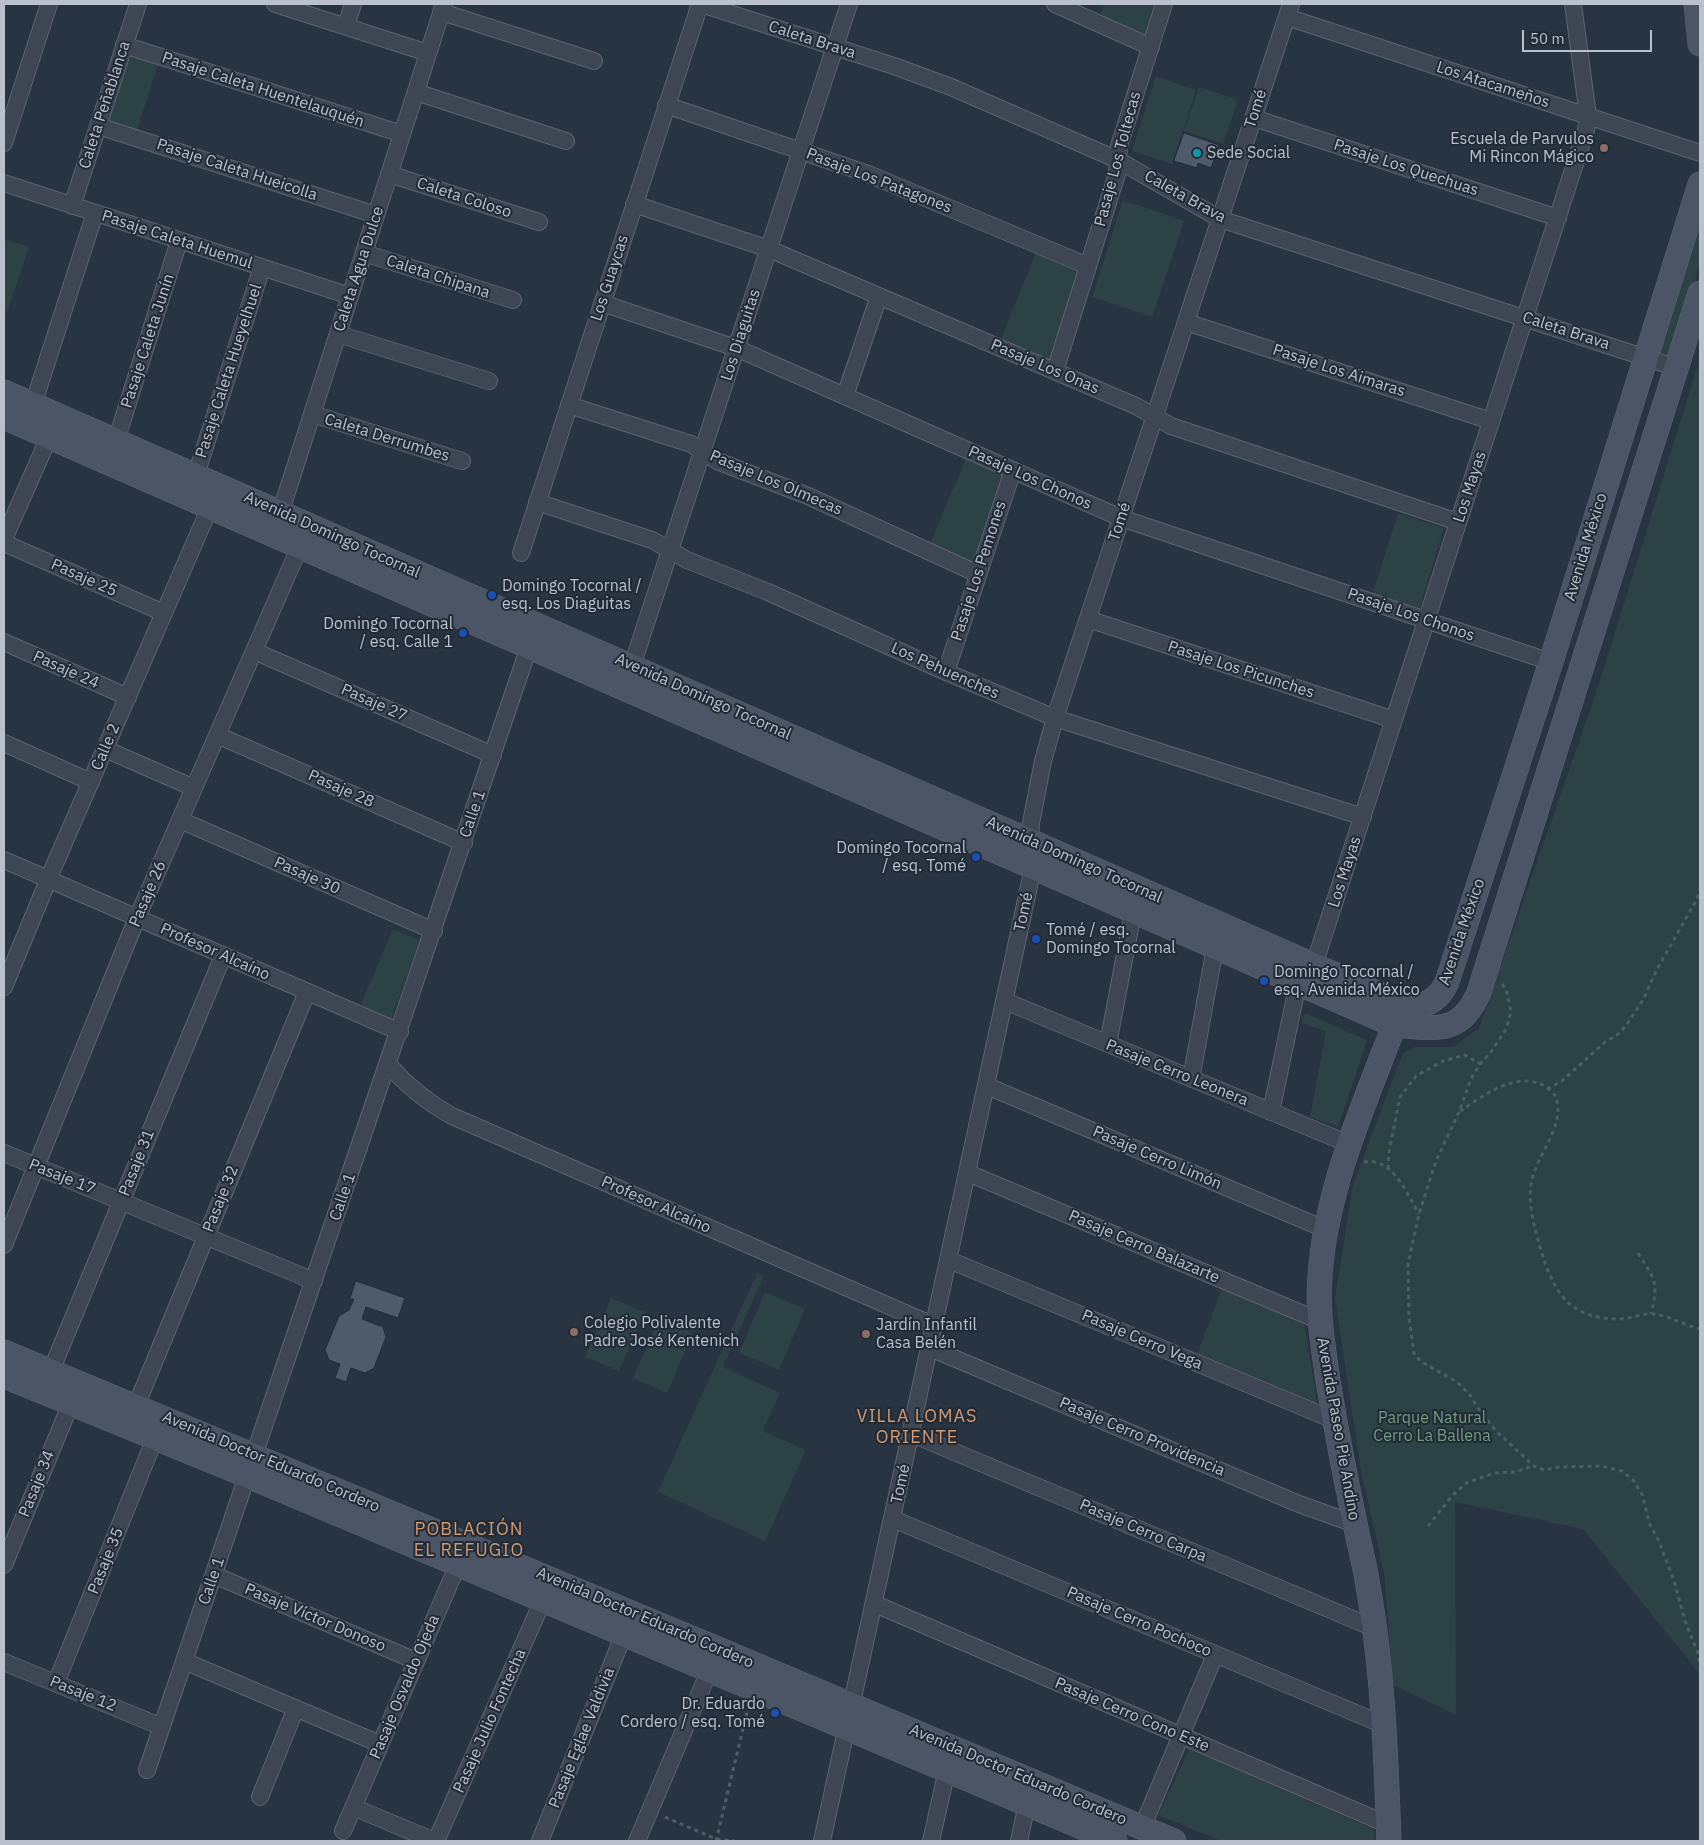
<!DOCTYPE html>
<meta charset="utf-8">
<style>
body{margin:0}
#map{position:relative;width:1704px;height:1845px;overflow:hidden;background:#293442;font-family:"IBM Plex Sans",sans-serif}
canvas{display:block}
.frame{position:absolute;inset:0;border:5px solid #bac1cc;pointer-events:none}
.scale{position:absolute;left:1522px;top:30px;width:130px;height:22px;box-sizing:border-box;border:2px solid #bac1cc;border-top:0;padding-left:6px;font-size:15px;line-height:18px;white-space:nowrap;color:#bac1cc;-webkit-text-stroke:4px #212b37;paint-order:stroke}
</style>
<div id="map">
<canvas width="1704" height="1845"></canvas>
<div class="frame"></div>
<div class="scale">50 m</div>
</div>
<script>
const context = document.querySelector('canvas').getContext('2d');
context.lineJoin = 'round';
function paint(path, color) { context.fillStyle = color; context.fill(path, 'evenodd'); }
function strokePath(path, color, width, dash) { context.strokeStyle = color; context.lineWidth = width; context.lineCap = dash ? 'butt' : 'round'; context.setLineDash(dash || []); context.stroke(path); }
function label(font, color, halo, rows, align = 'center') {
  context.font = font + ' "IBM Plex Sans",sans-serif'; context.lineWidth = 4; context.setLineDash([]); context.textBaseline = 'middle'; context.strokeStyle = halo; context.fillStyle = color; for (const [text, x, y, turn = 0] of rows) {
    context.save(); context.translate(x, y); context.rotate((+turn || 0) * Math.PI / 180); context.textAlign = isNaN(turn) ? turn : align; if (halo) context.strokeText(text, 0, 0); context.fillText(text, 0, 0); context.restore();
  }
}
paint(new Path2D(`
 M1104 4H1156L1145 36 1100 16Z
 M125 54 158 65 136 133 103 123Z
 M1156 76 1196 90 1172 164 1132 151Z
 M1199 87 1238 100 1223 144 1184 131Z
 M1123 200 1184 221 1152 317 1092 297Z
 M1700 213V265L1670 358 1656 353Z
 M4 239 29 247 4 321Z
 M1036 253 1078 271 1049 363 1000 341Z
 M1700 358V1695L1698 1672 1583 1529 1455 1502 1456 1715 1393 1685 1384 1572 1361 1472 1335 1298 1353 1184 1403 1053 1415 1047H1453L1479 1028 1598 687Z
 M967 456 1005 474 972 565 929 546Z
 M1398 513 1444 528 1419 610 1372 595Z
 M393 929 419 940 391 1020 360 1006Z
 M1305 1013 1367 1040 1338 1127 1310 1117 1326 1031 1301 1023Z
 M757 1273 764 1276 723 1367 780 1393 763 1431 806 1450 765 1541 658 1492Z
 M1224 1283 1304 1322 1318 1408 1197 1354Z
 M765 1292 805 1309 779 1370 739 1353Z
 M611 1298 645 1312 619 1371 585 1357Z
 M659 1319 693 1333 667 1393 633 1378Z
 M1190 1748 1375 1830 1374 1841H1221L1158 1815Z`), '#2c4244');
const building = new Path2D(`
 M1184 133 1219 145 1211 168 1198 163 1197 168 1174 161Z
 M356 1281 405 1298 398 1318 366 1307 362 1319 383 1327 386 1337 374 1368 365 1373 351 1368 346 1382 335 1378 340 1364 329 1360 325 1350 339 1316 349 1310 354 1299H350Z`);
paint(building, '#4f5b6b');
strokePath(building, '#232d39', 1);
const street = new Path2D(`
 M275 4 428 53
 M701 4 894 66 951 87 1118 160 1220 219 1677 368
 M1055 4 1151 47
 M442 12 594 61
 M1287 17 1700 153
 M346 26 353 4
 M124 45 402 134
 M416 92 566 141
 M666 105 868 174 1088 266
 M1254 118 1558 218
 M98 126 376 215
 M4 143 49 4
 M389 174 539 222
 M4 183 350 296
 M634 204 769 249 1136 406 1171 426 1458 522
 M72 206 138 4
 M364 253 513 300
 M602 303 736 348 1121 518 1551 662
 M1186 322 1491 421
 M338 334 489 381
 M1055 371 1117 174 1119 146 1164 4
 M845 396 879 296
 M33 405 95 213
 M569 405 691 444 717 461 808 496 978 574
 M312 414 462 461
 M116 441 179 241
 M196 475 262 267
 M537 502 652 540 687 560 768 592 946 672 1055 718 1363 817
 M277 523 444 4
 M4 539 49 437
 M4 543 164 613
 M521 553 700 4
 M1088 619 1394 720
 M4 642 128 697
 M254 651 493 755
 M632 666 849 4
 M946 672 1013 470
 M217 735 464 843
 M4 743 91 782
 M105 749 194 788
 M180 820 434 931
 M4 860 400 1032
 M1314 965 1586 130 1588 116 1573 4
 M4 987 54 866 210 507
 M1005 1001 1349 1144
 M1108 1044 1133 912
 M389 1065C407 1086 427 1102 452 1116L935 1326
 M1191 1079 1215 948
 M987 1086 1327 1230
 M1271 1112 1298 983
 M4 1153 314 1281
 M968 1173 1320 1321
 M4 1245 137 918 300 546
 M949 1260 1334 1420
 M930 1348 1299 1504 1355 1524
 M51 1371 223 956
 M136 1406 307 992
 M912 1434 1374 1628
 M893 1519 1384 1725
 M4 1565 71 1403
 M214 1575 416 1661
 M875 1604 1389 1825
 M184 1661 380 1744
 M4 1662 162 1727
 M56 1683 155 1438
 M147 1770 532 638
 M260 1797 296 1708
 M353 1807 434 1841
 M1142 1828 1215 1655
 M343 1831 462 1555
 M436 1841 543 1600
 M540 1841 624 1634
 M637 1841 713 1662
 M822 1841 1033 868 1030 840 1031 823 1043 761 1055 718 1291 4
 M931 1841 947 1770
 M1019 1841 1027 1804`);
const secondary = new Path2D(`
 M1696 4 1700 44
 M4 392 1402 1004C1423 1008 1438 1002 1447 982L1551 662 1700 184
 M4 417 1394 1025C1434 1028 1461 1036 1479 992L1700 293
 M4 1352 718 1649 1174 1841
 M4 1376 248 1476 1115 1841
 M1389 1841C1386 1756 1383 1670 1368 1586 1365 1565 1359 1544 1355 1523 1345 1476 1336 1429 1328 1381 1323 1345 1317 1311 1320 1275 1327 1182 1368 1096 1400 1010`);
strokePath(street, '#5b646f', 18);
strokePath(secondary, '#5b646f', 25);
strokePath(new Path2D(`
 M1502 984 1506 989 1511 1012 1506 1029 1491 1052 1480 1064 1471 1079 1459 1112 1436 1161 1419 1214 1408 1264 1409 1318 1414 1353 1420 1361 1457 1382 1470 1395 1480 1411 1497 1432 1534 1466 1544 1470 1559 1467 1602 1466 1622 1471 1633 1480 1642 1494 1650 1525 1659 1541 1674 1581 1685 1621 1698 1653 1700 1666
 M1547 1089 1562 1081 1605 1042 1617 1035 1626 1026 1644 998 1656 971 1697 899 1700 889
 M1460 1111C1483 1096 1512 1073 1541 1084 1547 1087 1552 1092 1556 1096 1557 1101 1558 1107 1558 1112 1556 1136 1538 1156 1532 1179 1527 1201 1534 1226 1540 1247 1553 1291 1568 1319 1619 1319 1630 1319 1642 1313 1653 1314 1670 1316 1684 1325 1700 1329
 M1364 1162C1392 1156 1407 1194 1419 1214
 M1388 1169 1389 1152 1400 1097 1416 1076 1443 1061 1465 1055 1480 1064
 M1638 1253C1655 1280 1659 1282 1651 1314
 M1428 1526 1452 1496 1466 1483 1494 1473 1515 1472 1533 1466
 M665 1817 716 1839 735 1841
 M716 1841 748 1708`), '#4b5f62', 3, [4, 4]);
strokePath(street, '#3d4652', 16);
strokePath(secondary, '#4b5565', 24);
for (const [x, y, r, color] of [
 [1604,148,5,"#8d6e63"],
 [1197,153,5,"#0f9aa8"],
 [492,595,5,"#1a4fb4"],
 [463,633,5,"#1a4fb4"],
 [976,857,5,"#1a4fb4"],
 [1036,939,5,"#1a4fb4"],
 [1264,981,5,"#1a4fb4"],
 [574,1332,5,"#8d6e63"],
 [866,1334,5,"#8d6e63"],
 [775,1713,5,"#1a4fb4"]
]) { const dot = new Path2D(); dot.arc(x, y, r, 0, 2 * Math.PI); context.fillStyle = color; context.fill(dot); strokePath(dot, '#212b37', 2); }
label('16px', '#bac1cc', '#212b37', [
 ["Caleta Brava",812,40,18],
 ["Los Atacameños",1493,85,18],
 ["Pasaje Caleta Huentelauquén",263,90,18],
 ["Caleta Peñablanca",105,105,-72],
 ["Tomé",1256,109,-72],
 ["Pasaje Los Toltecas",1118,159,-75],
 ["Pasaje Los Quechuas",1406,168,18],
 ["Pasaje Caleta Hueicolla",237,170,18],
 ["Pasaje Los Patagones",879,181,21],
 ["Caleta Brava",1185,197,29],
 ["Caleta Coloso",464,198,18],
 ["Pasaje Caleta Huemul",177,240,18],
 ["Caleta Agua Dulce",359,269,-72],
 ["Caleta Chipana",438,277,18],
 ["Los Guaycas",610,278,-72],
 ["Caleta Brava",1566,331,18],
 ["Los Diaguitas",741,335,-72],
 ["Pasaje Caleta Junín",148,341,-72],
 ["Pasaje Los Onas",1045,367,23],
 ["Pasaje Caleta Hueyelhuel",229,371,-72],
 ["Pasaje Los Aimaras",1339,371,18],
 ["Caleta Derrumbes",387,438,17],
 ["Pasaje Los Chonos",1030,478,24],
 ["Pasaje Los Olmecas",776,483,23],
 ["Los Mayas",1470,487,-72],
 ["Tomé",1120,522,-72],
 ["Avenida Domingo Tocornal",332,535,24],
 ["Avenida México",1586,547,-73],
 ["Pasaje Los Pemones",979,571,-72],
 ["Pasaje 25",84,578,24],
 ["Pasaje Los Chonos",1411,615,19],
 ["Pasaje 24",66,670,24],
 ["Pasaje Los Picunches",1241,670,18],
 ["Los Pehuenches",945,671,24],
 ["Avenida Domingo Tocornal",703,697,24],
 ["Pasaje 27",374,703,24],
 ["Calle 2",106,747,-67],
 ["Pasaje 28",341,789,24],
 ["Calle 1",473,814,-71],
 ["Avenida Domingo Tocornal",1074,860,24],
 ["Los Mayas",1345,872,-72],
 ["Pasaje 30",307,876,24],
 ["Pasaje 26",148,894,-67],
 ["Tomé",1024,912,-78],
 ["Avenida México",1462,932,-71],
 ["Profesor Alcaíno",215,952,24],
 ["Pasaje Cerro Leonera",1177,1073,22],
 ["Pasaje Cerro Limón",1157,1158,23],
 ["Pasaje 31",137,1163,-68],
 ["Pasaje 17",62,1177,22],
 ["Calle 1",343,1197,-71],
 ["Pasaje 32",221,1199,-68],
 ["Profesor Alcaíno",656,1205,24],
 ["Pasaje Cerro Balazarte",1144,1247,23],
 ["Pasaje Cerro Vega",1142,1340,23],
 ["Avenida Paseo Pie Andino",1338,1429,80],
 ["Pasaje Cerro Providencia",1142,1437,23],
 ["Avenida Doctor Eduardo Cordero",271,1462,23],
 ["Pasaje 34",37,1484,-68],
 ["Tomé",901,1484,-78],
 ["Pasaje Cerro Carpa",1143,1531,23],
 ["Pasaje 35",106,1561,-68],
 ["Calle 1",212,1581,-71],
 ["Pasaje Víctor Donoso",315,1618,23],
 ["Avenida Doctor Eduardo Cordero",645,1618,23],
 ["Pasaje Cerro Pochoco",1139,1622,23],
 ["Pasaje Osvaldo Ojeda",405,1687,-67],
 ["Pasaje 12",83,1694,22],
 ["Pasaje Cerro Cono Este",1132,1715,23],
 ["Pasaje Julio Fontecha",490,1721,-66],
 ["Pasaje Eglae Valdivia",582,1738,-68],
 ["Avenida Doctor Eduardo Cordero",1018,1775,23]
]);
label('16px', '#bac1cc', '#212b37', [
 ["Escuela de Parvulos",1594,139,"right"],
 ["Mi Rincon Mágico",1594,157,"right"],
 ["Sede Social",1207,153],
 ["Domingo Tocornal /",502,586],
 ["esq. Los Diaguitas",502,604],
 ["Domingo Tocornal",453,624,"right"],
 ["/ esq. Calle 1",453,642,"right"],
 ["Domingo Tocornal",966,848,"right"],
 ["/ esq. Tomé",966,866,"right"],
 ["Tomé / esq.",1046,930],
 ["Domingo Tocornal",1046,948],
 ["Domingo Tocornal /",1274,972],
 ["esq. Avenida México",1274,990],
 ["Colegio Polivalente",584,1323],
 ["Padre José Kentenich",584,1341],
 ["Jardín Infantil",876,1325],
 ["Casa Belén",876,1343],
 ["Dr. Eduardo",765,1704,"right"],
 ["Cordero / esq. Tomé",765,1722,"right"]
], 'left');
label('16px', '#729b7c', '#212b37', [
 ["Parque Natural",1432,1418],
 ["Cerro La Ballena",1432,1436]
]);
context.letterSpacing = '1px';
label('18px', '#d1996f', '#212b37', [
 ["VILLA LOMAS",917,1417],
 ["ORIENTE",917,1438],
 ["POBLACIÓN",469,1530],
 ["EL REFUGIO",469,1551]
]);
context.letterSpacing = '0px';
</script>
